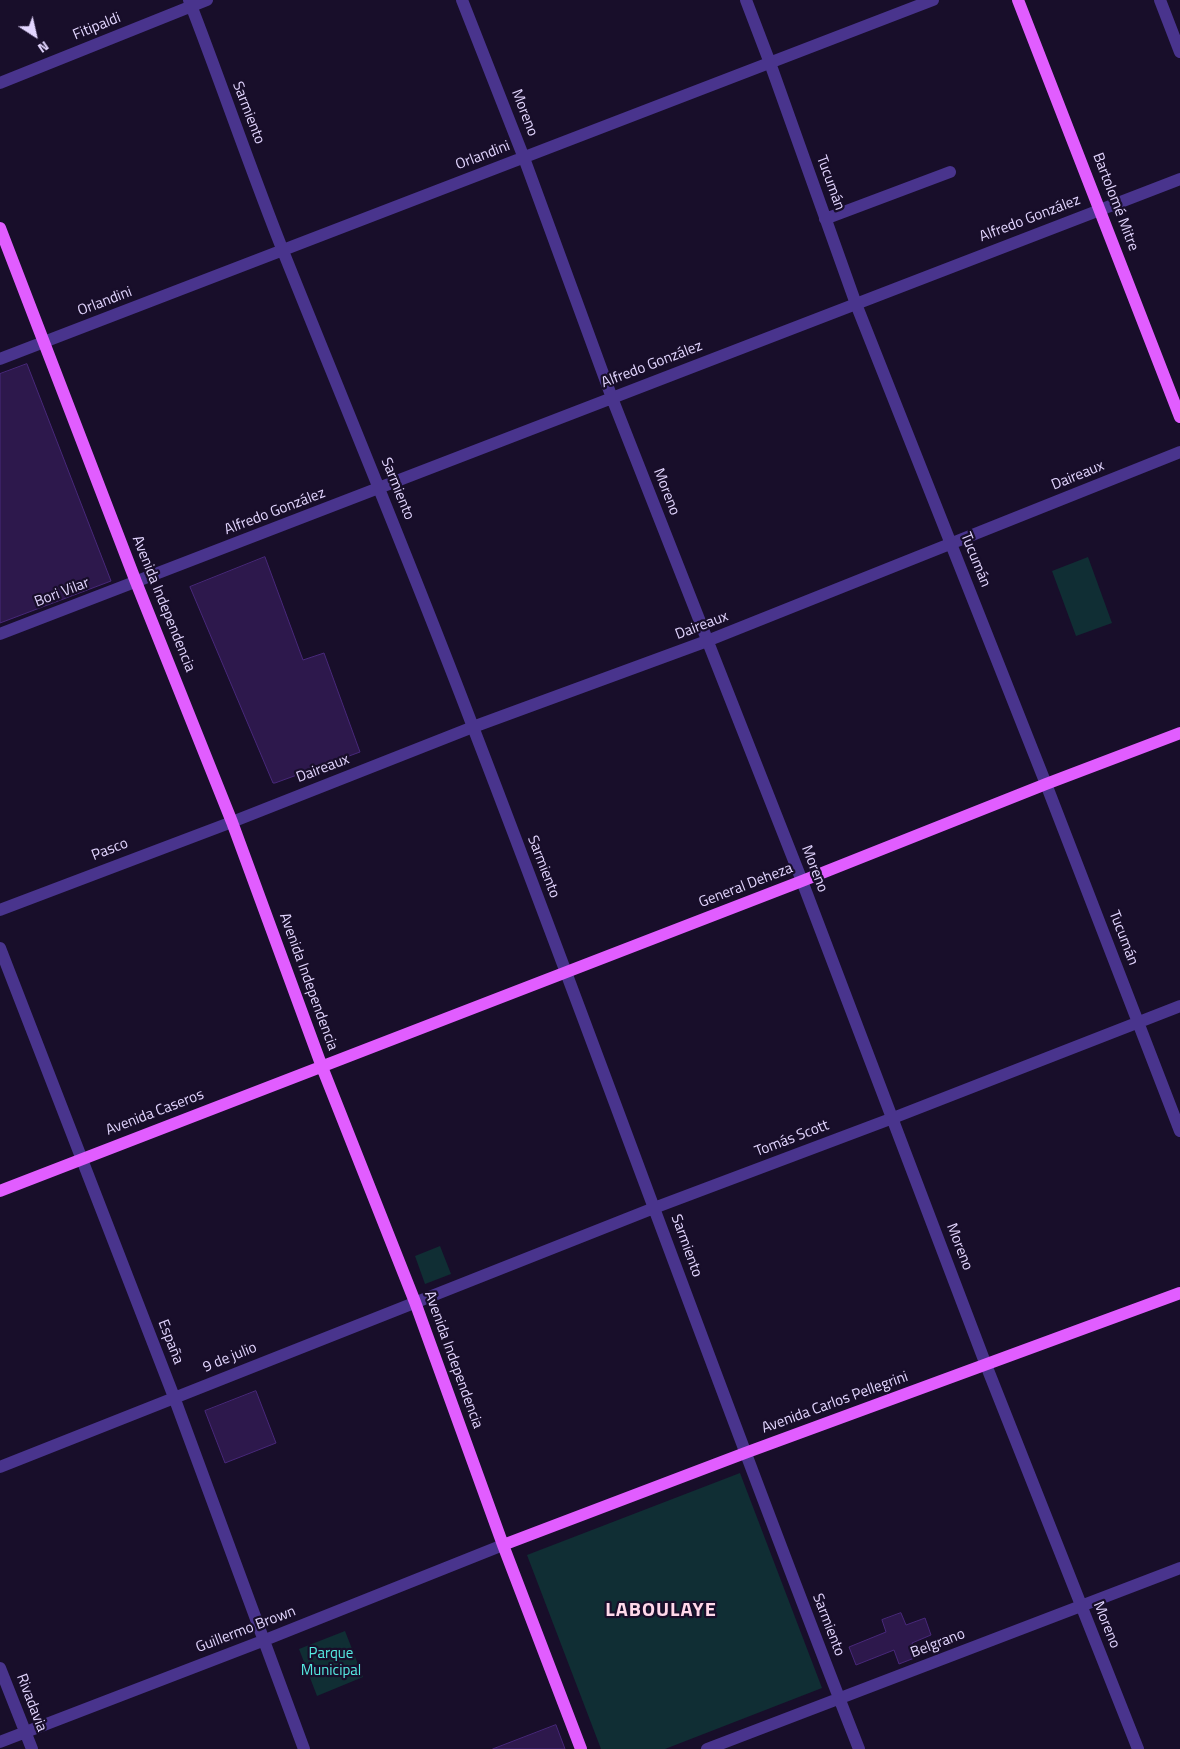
<!DOCTYPE html>
<meta charset="utf-8">
<style>
body{margin:0}
#map{position:relative;width:1180px;height:1749px;overflow:hidden;background:#180e2a;font-family:"Titillium Web",sans-serif}
canvas{display:block}
.north{position:absolute;left:10px;top:10px;width:50px;height:50px;-webkit-text-stroke:4px #180e2a;paint-order:stroke;rotate:145deg;font-size:14px;font-weight:700;line-height:20px;text-align:center;color:#e3d6ff}
.north::after{content:'';display:block;margin:auto;width:18px;height:22px;background:#e3d6ff;clip-path:polygon(50% 0,100% 100%,50% 72%,0 100%)}
</style>
<div id="map">
<canvas width="1180" height="1749"></canvas>
<div class="north">N</div>
</div>
<script>
const context = document.querySelector('canvas').getContext('2d');
context.lineJoin = 'round';
function paint(path, color) { context.fillStyle = color; context.fill(path, 'evenodd'); }
function strokePath(path, color, width, dash) { context.strokeStyle = color; context.lineWidth = width; context.lineCap = dash ? 'butt' : 'round'; context.setLineDash(dash || []); context.stroke(path); }
function label(font, color, halo, rows, align = 'center') {
  context.font = font + ' "Titillium Web",sans-serif'; context.lineWidth = 4.5; context.setLineDash([]); context.textBaseline = 'middle'; context.strokeStyle = halo; context.fillStyle = color; for (const [text, x, y, turn = 0] of rows) {
    context.save(); context.translate(x, y); context.rotate((+turn || 0) * Math.PI / 180); context.textAlign = isNaN(turn) ? turn : align; if (halo) context.strokeText(text, 0, 0); context.fillText(text, 0, 0); context.restore();
  }
}
paint(new Path2D(`
 M1088 557 1112 623 1076 636 1052 571Z
 M440 1246 451 1274 425 1284 415 1256Z
 M740 1473 822 1688 665 1749H601L527 1555Z
 M345 1631 363 1677 317 1696 299 1649Z`), '#102e34');
const building = new Path2D(`
 M27 364 111 581 0 623V374Z
 M265 557 303 660 324 653 360 752 275 783H273L190 587Z
 M256 1391 276 1443 225 1463 205 1411Z
 M901 1613 906 1625 925 1618 931 1635 912 1643 917 1657 899 1664 894 1650 856 1665 849 1647 886 1632 882 1620Z
 M556 1725 565 1749H493Z`);
paint(building, '#2d184c');
strokePath(building, '#48287a', 1);
strokePath(new Path2D(`
 M189 0C222 85 251 171 285 256 348 413 413 569 473 727 604 1067 726 1410 859 1749
 M462 0 524 158 612 398 802 881 986 1365 1138 1749
 M746 0 770 63 856 304 1046 784 1180 1131
 M1160 0 1180 52
 M0 83 207 0
 M825 219 950 172
 M0 359 933 0
 M0 634 1180 179
 M0 910 232 822 473 727 707 641 1180 452
 M0 948 174 1397 304 1749
 M0 1467 654 1208 893 1118 1180 1006
 M0 1668 32 1749
 M0 1742 265 1640 503 1545
 M707 1749 1180 1568`), '#49348d', 12);
strokePath(new Path2D(`
 M1018 0 1180 417
 M0 228 136 582 232 822 322 1067 415 1302 503 1545 581 1749
 M0 1191 802 881 1046 784 1180 733
 M503 1545 745 1453 1180 1293`), '#e15dff', 12);
label('15px', '#e3d6ff', '#180e2a', [
 ["Fitipaldi",97,27,-22],
 ["Sarmiento",248,113,69],
 ["Moreno",524,113,69],
 ["Orlandini",483,156,-21],
 ["Tucumán",830,183,70],
 ["Bartolomé Mitre",1115,202,69],
 ["Alfredo González",1030,219,-21],
 ["Orlandini",105,302,-21],
 ["Alfredo González",652,365,-21],
 ["Daireaux",1078,476,-22],
 ["Sarmiento",397,489,68],
 ["Moreno",666,492,69],
 ["Alfredo González",275,512,-21],
 ["Tucumán",975,560,68],
 ["Bori Vilar",62,593,-21],
 ["Avenida Independencia",163,604,68],
 ["Daireaux",702,626,-21],
 ["Daireaux",323,769,-21],
 ["Pasco",110,850,-21],
 ["Sarmiento",543,867,69],
 ["Moreno",814,869,69],
 ["General Deheza",746,886,-21],
 ["Tucumán",1123,938,69],
 ["Avenida Independencia",308,982,70],
 ["Avenida Caseros",155,1113,-21],
 ["Tomás Scott",792,1139,-21],
 ["Sarmiento",686,1246,70],
 ["Moreno",959,1247,69],
 ["España",170,1342,69],
 ["9 de julio",230,1358,-22],
 ["Avenida Independencia",453,1360,70],
 ["Avenida Carlos Pellegrini",835,1403,-20],
 ["Sarmiento",828,1625,69],
 ["Moreno",1106,1625,68],
 ["Guillermo Brown",246,1630,-21],
 ["Belgrano",938,1644,-21],
 ["Rivadavia",31,1703,69]
]);
label('15px', '#56ebe2', '#180e2a', [
 ["Parque",331,1654],
 ["Municipal",331,1671]
]);
context.letterSpacing = '1px';
label('bold 20px', '#ffd8e9', '#180e2a', [
 ["LABOULAYE",661,1611]
]);
context.letterSpacing = '0px';
</script>
